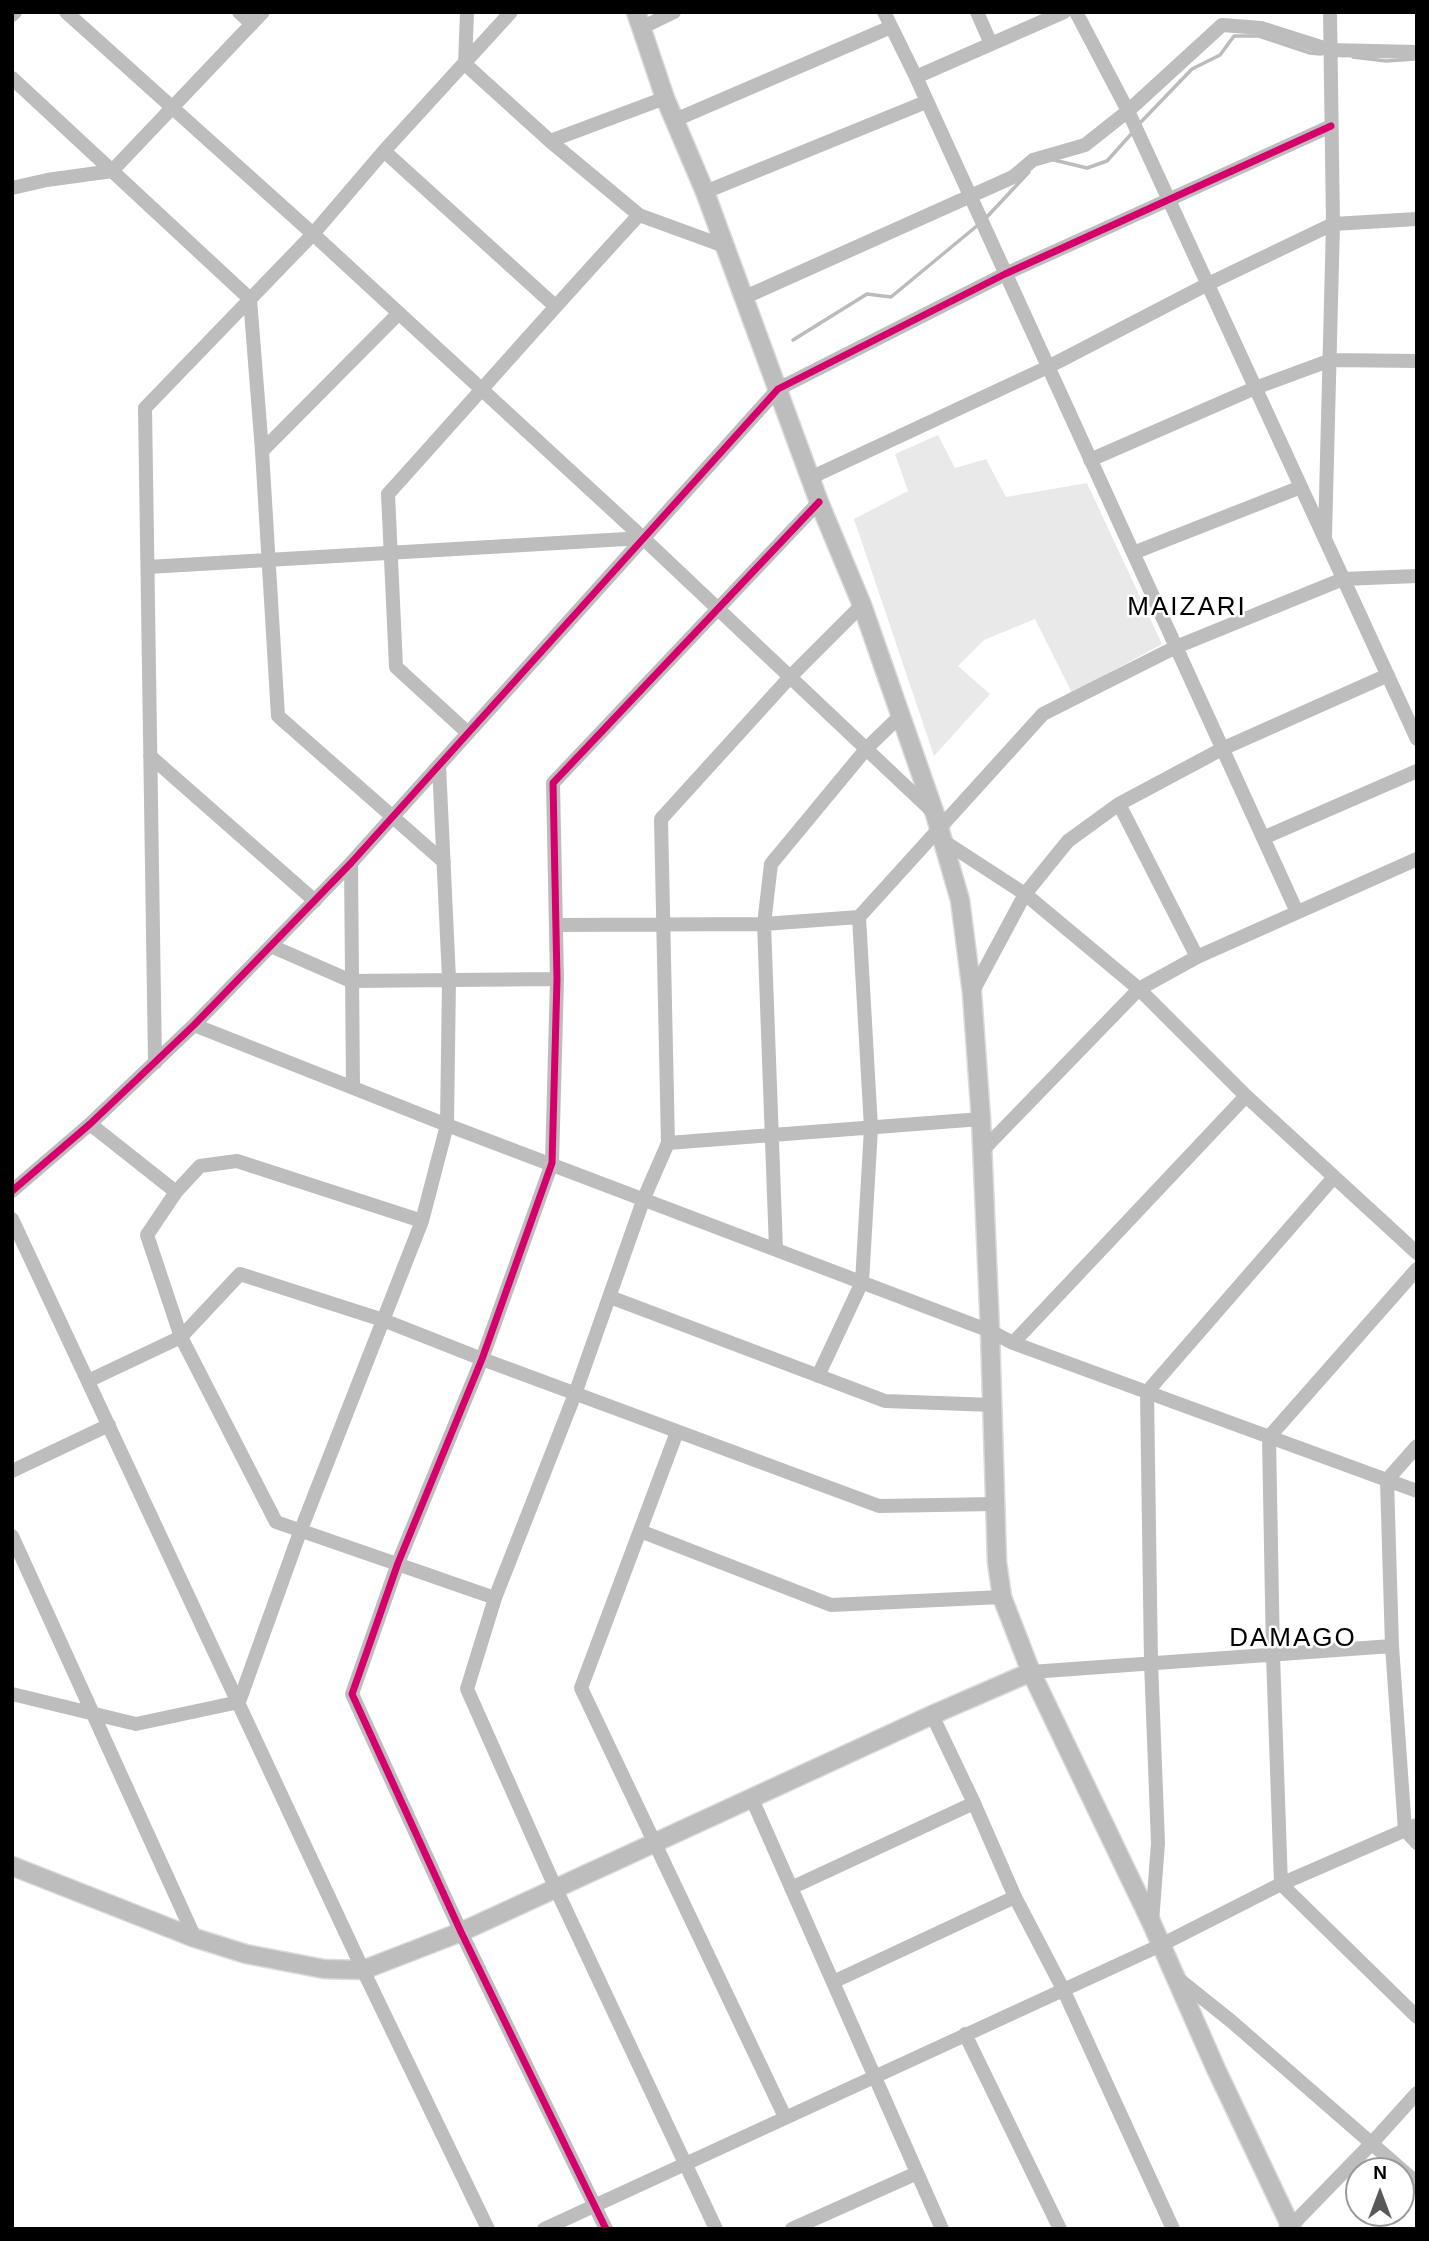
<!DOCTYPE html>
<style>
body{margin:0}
#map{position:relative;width:1429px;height:2241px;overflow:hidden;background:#fff;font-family:Arial,sans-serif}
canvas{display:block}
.frame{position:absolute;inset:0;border:14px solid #000;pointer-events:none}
.north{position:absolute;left:1345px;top:2157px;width:70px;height:70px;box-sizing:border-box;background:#fff;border:2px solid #999;border-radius:50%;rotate:0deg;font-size:19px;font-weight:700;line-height:28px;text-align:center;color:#000}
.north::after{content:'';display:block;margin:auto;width:24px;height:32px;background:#595959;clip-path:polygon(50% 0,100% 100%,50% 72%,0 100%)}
</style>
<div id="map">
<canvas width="1429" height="2241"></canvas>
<div class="frame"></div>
<div class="north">N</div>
</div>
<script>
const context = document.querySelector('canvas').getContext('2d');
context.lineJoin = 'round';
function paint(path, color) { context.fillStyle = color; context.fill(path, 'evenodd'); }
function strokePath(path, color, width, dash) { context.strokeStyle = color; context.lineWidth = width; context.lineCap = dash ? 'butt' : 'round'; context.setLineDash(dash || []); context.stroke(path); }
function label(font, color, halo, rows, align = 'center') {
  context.font = font + ' Arial,sans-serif'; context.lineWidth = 5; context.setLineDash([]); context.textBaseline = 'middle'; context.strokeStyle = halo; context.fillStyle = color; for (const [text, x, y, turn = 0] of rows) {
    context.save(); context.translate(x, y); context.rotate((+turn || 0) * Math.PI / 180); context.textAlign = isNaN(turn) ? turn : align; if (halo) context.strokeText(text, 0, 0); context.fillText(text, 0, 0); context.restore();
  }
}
paint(new Path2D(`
 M938 435 955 468 986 459 1006 497 1087 483 1162 644 1072 693 1035 619 984 640 958 666 990 694 934 756 854 519 908 491 895 454Z`), '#e9e9e9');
strokePath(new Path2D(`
 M1353 57 1386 61 1415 59
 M1140 123 1192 69 1220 55 1234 36H1259L1310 53 1321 54
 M1054 160 1087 168 1107 161 1133 132
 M984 220 1029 172
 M793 340 867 294 891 297 978 225`), '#bbb', 3.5);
const major = new Path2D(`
 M636 12 665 98 705 192 819 502 862 605 935 814 960 900 972 993 981 1119 990 1331 997 1562 1002 1597 1031 1672 1152 1924 1216 2069 1292 2229
 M12 1866 195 1938 246 1954 324 1969 363 1970 461 1932 932 1715 1031 1672`);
strokePath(major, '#dbdbdb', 21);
strokePath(new Path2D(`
 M66 12 313 234 643 538 934 813
 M239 12 252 24
 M467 12 465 64 550 141 639 215 724 246
 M884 12 916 77 1297 912
 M977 12 991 44
 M1076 12 1128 111 1417 739
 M12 15 15 12
 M641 28 674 12
 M916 77 1064 12
 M12 78 250 299 262 451 278 716 444 862
 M675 120 891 27
 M550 141 665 98
 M384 151 555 306
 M12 188 47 180 112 171 263 12
 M705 192 926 102
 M743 298 1013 177 1033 160 1085 145 1128 111 1222 25 1261 28 1330 50 1417 52
 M262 451 399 313
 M1090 460 1255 388 1331 360 1417 361
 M810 478 1048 367 1208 284 1333 224 1417 219
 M1325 536 1333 224 1330 12
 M1133 553 1301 487
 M148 567 643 538
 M468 733 396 667 388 494C472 401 554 307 639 215
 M150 756 315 901
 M1119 804 1197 957
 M1263 838 1417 771
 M942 840 1025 894 1139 989 1246 1096 1417 1253
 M351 863 353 1086
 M556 925 764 924 859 917
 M271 946 351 981 557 979
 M972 993 1025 894 1068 841 1119 804 1222 749 1388 675
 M194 1025 447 1125 990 1331 1013 1343 1417 1491
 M155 1063 145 408 313 234 384 151 511 12
 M90 1124 176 1192
 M668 1143 981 1119
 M981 1152 1139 989 1197 957 1417 859
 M12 1191 90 1124 194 1025 351 863 778 389 1005 274 1331 126
 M12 1219 363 1970 488 2229
 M422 1221 237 1161 200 1166 176 1192 147 1235 181 1337 276 1522 495 1598
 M776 1249 764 924 771 864 867 748 901 715
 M1417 1269 1269 1437 1273 1655 1281 1884 1417 2017
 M610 1297 885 1401 992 1405
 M1013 1343 1246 1096
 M818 1376 862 1282 871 1128 859 917 1043 714 1176 647 1343 579 1417 576
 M88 1381 181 1337 240 1274 383 1320 482 1359 879 1506 995 1504
 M677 1432 581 1688 785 2117
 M1417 1446 1387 1480 1392 1646 1405 1830 1417 1843
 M12 1471 109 1425
 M640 1531 831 1605 1002 1597
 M12 1536 195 1938
 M1031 1672 1392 1646
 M12 1694 136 1724 239 1702 300 1532 422 1221 447 1125 449 979 439 765
 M932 1715 974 1803 1015 1897 1063 1989 1173 2229
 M752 1799 942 2229
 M791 1888 974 1803
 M1152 1922 1158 1843 1151 1662 1147 1392 1334 1177
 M1176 1977 1231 2021 1417 2183
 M833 1982 1015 1897
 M965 2034 1060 2229
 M544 2229 1161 1945 1281 1884 1417 1825
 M606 2229 461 1932 352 1694 398 1563 482 1359 552 1163 557 979 553 783 819 502
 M716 2229 556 1889 467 1689 495 1598 575 1394 644 1198 668 1143 661 819 790 677 862 605
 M792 2229 917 2173
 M1285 2229 1291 2226 1371 2144 1417 2093`), '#bdbdbd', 14);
strokePath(major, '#bdbdbd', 18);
strokePath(new Path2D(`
 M12 1191 90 1124 194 1025 351 863 778 389 1005 274 1331 126
 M606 2229 461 1932 352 1694 398 1563 482 1359 552 1163 557 979 553 783 819 502`), '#d6006c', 7);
context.letterSpacing = '2px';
label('26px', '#000', '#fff', [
 ["MAIZARI",1187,608],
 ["DAMAGO",1293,1639]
]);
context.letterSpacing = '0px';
</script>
